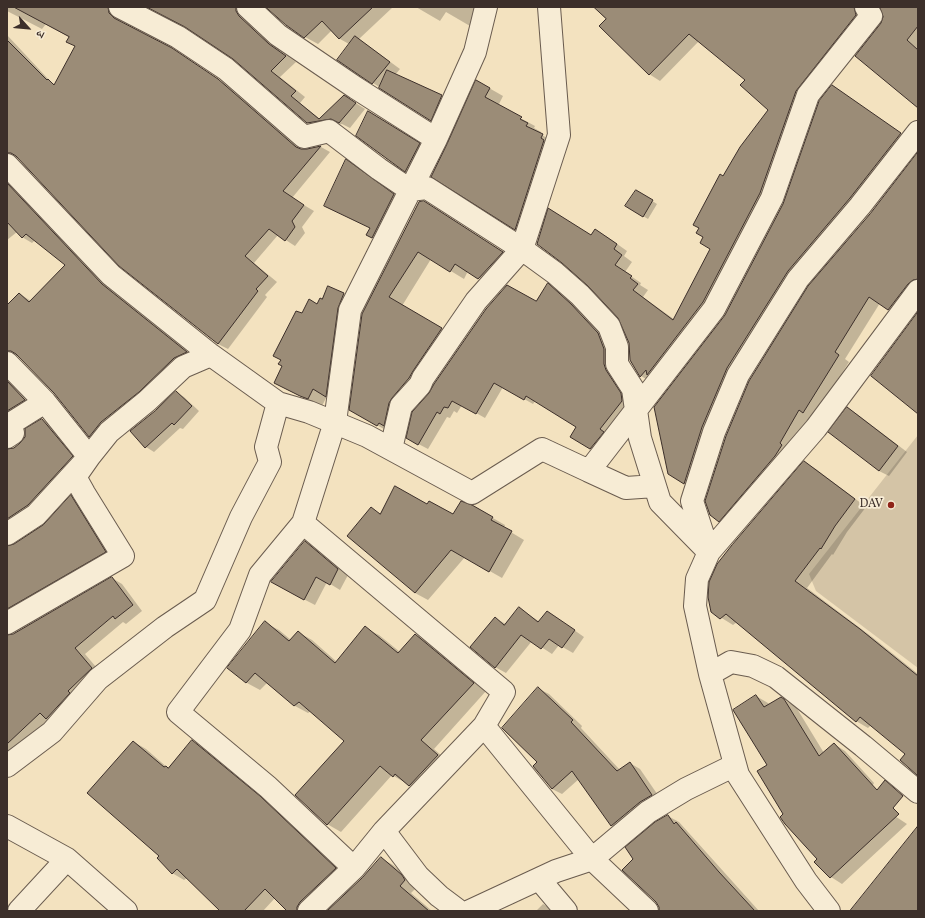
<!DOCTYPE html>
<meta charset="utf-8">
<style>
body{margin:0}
#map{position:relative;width:925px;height:918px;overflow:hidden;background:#f3e2bf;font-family:Vollkorn,"Noto Serif Devanagari",serif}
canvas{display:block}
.frame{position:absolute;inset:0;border:8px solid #3c2f2a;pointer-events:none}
.north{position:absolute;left:8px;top:8px;width:40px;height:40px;-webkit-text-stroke:3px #f7ecd5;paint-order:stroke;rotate:117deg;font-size:11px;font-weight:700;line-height:16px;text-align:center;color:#3c2f2a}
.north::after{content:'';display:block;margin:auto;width:14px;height:18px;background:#3c2f2a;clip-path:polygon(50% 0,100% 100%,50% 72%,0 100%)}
</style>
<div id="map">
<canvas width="925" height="918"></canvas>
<div class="frame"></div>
<div class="north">उ</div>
</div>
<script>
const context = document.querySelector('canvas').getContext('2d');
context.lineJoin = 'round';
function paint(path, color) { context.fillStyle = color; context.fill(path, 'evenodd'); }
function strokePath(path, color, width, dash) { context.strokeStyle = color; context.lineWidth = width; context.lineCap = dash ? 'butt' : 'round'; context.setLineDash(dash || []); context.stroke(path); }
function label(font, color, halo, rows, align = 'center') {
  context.font = font + ' Vollkorn,serif'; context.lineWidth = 3.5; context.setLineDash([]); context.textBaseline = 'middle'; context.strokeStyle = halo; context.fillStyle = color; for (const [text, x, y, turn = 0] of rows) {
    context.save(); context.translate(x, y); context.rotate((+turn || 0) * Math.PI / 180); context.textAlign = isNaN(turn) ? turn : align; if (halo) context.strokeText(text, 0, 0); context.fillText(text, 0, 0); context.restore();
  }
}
paint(new Path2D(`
 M918 435V668L816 591 809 574Z`), '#d4c4a6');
paint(new Path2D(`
 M7 7H119L117 14 119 20 123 24 182 55 228 86 302 150 321 147 330 152 292 198 314 211 302 227 305 233 295 246 278 235 254 263 277 282 265 295 267 297 228 349 218 344 19 158H15L7 164V35L51 82 56 85 76 46 70 37 46 24 42 29 7 11Z
 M148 7H247L249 23 280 51 296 62 280 77 305 97 300 103 320 119 354 102 365 109 350 128 342 124 318 128 308 123 235 59 190 29Z
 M268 7H393L359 39 400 69 395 75 452 102 441 126 373 83 349 44 340 39 332 30 318 44 305 37Z
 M416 7H481L470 26 446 12 440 21Z
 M610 7H866L807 97 714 308 651 382 641 376 630 360V343L591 236H606L627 251 624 256 632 262 625 272 641 283 640 285 648 290 643 297 675 320 712 249 704 236 724 177 770 110 746 80 699 41 660 81 649 74 600 26 608 19Z
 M881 7H918V107L882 24 884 18Z
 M832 86 911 140 738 375 695 489 669 474 726 315 784 204Z
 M489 88 503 96 498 106 535 126 534 128 541 132 540 134 556 143 529 237 432 176Z
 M384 121 435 153 421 180 406 171 358 136Z
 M918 154V290L899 315 880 303 845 359 849 362 814 418 810 416 790 450 730 527 719 521 870 215Z
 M355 166 402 200 381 242 367 235 371 228Z
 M7 179 112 291 196 358 99 442 90 436 55 393 19 356H14L7 361V306L20 294 31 301 66 264 35 240 32 243 22 237 17 232 7 240Z
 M636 191 657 204 648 219 643 216Z
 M438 210 516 260 492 286 468 271 464 279 431 259 402 306 455 336 391 433 350 410 363 314Z
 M548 284 557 290 580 310 607 339 630 399 600 454 571 437 578 426 535 401 533 404 503 387 485 418 462 405 457 413 454 411 450 418 447 417 428 449 407 438 536 302Z
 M329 287 357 302 339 403 327 396 322 406 315 404 275 383 284 366 302 315 323 300Z
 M7 377 34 406 7 436Z
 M176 392 184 397 199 411 183 429 180 428 154 452 146 447 132 431 156 411Z
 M848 408 857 414 907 452 889 476 879 471 830 432Z
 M42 420 52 425 82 463 7 533V450L14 448 21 444Z
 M804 462 816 469 866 507 847 532 833 555 832 554 807 588 872 637 918 674V774L906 754 871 725 868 728 856 721 737 622 733 625 712 612Z
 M71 497 81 502 115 557 7 622V547L14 545 46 524Z
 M427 505 454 516 472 506 505 525 504 528 524 540 502 578 465 557 428 600 415 593 371 508 381 514Z
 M305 542 315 548 348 575 340 590 327 582 315 605 282 588Z
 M112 578 122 584 142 611 126 624 123 622 85 654 102 674 7 765V636L14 635Z
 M519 608 540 622 557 618 584 637 573 653 559 645 552 654 532 641 506 673 495 667V618L506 624Z
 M265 623 279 630 291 640 298 632 312 640 337 662 365 628 379 635 400 652 416 635 429 643 486 691 434 749 451 764 423 793 392 775 341 832 327 824 345 741 311 711 308 713 295 706 268 682 260 690 247 683 229 667Z
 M539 689 549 694 582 726 581 728 620 770 630 763 640 769 662 801 622 831 612 826 579 779 562 794 552 789 539 762Z
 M756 696 768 703 770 705 781 698 796 707 824 753 834 744 845 751 874 783 866 797 907 824 842 884 831 877 785 814 768 765Z
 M192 741 204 748 272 805 347 875 311 911H288L275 898 263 911H222L187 878 184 880 172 873 160 856 134 742 146 749 169 769Z
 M668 816 679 822 759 911H660V907L635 859Z
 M381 858 393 865 414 883 417 887 411 893 432 911H329L363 879Z
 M543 904 555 911H536Z`), '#0003');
const building = new Path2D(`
 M14 7H108L109 13 114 18 172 48 218 79 296 147 301 149H307L321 146 283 191 304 205 292 221 295 227 285 241 269 229 245 256 268 276 256 289 258 291 218 344 119 266 16 156 11 153H7V40L47 80 48 79 54 85 75 46 66 42 69 37Z
 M147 7H236V11L239 16 269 44 286 56 271 71 296 91 291 96 319 119 344 95 356 103 339 123 331 119 307 123 233 59 185 27Z
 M266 7H373L339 39 322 21 304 38 286 25Z
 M594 7H854L856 15 796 91 760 193 703 302 647 375 646 370 640 377 630 360 629 343 618 318 588 286 562 263 537 244 548 208 591 235 595 229 617 244 614 249 622 255 615 265 632 276 630 278 638 284 633 290 673 320 710 249 700 243 703 237 696 233 699 228 693 225 720 174 723 176 740 147 768 110 740 85 745 80 689 34 649 75 599 26 606 19Z
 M880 7H918V26L907 40 918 50V108L855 56 881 23 883 17Z
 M355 36 390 62 372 84 337 60Z
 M387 70 442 95 431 121 379 88Z
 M476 80 490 88 485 97 522 117 520 119 528 123 526 126 543 134 541 138 544 140 515 230 431 177 447 144Z
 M832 85 901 133 850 198 788 271 727 368 702 427 684 484 668 474 654 407 725 315 783 204 819 101Z
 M368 111 420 143 405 172 356 136Z
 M918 152V279L913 280 908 284 888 310 869 297 835 352 839 355 803 413 799 410 780 443 782 445 775 456 719 522 710 515 705 501 726 436 749 381 808 286 870 214Z
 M346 159 394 194 372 238 366 235 370 228 324 206Z
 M7 183 102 284 187 352 174 358 139 392 101 422 89 437 54 393 16 354 11 351H7V305L19 293 29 302 65 265 26 234 22 238 7 222Z
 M636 190 653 200 643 217 625 206Z
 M424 201 503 252 478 279 455 264 450 272 418 252 389 297 442 328 413 371 409 378 392 398 389 403 384 426 379 423 377 426 349 410 362 314 419 202Z
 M548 283 571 304 598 333 604 349V364L606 370 621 393 622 401 600 429 604 432 590 449 570 437 576 427 526 396 524 400 494 383 476 414 452 401 448 408 444 407 440 414 437 412 418 445 406 438 412 412 429 393 434 384 486 309 507 285 536 301Z
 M328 286 344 293 338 308 326 397 313 389 308 399 300 396 274 383 282 366 278 364 281 360 273 356 296 311 302 313 309 299 317 304 320 298 322 299Z
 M918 312V414L871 376Z
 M7 381 25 400 7 411Z
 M176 391 192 406 174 425 172 423 145 448 130 431 155 411Z
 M847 407 898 446 879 471 828 432Z
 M42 419 73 456 28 505 7 519V449L14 448 20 443 25 437V429Z
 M804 461 855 499 835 526 821 549 820 548 795 581 860 629 918 676V776L900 760 905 754 860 717 856 722 726 614 720 619 711 612 708 597 709 582 717 564 732 545Z
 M395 486 427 504 429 501 453 514 461 501 472 505 493 517 491 520 512 531 489 572 451 550 415 593 347 536 371 507 380 514Z
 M71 495 106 552 7 609V546L14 544 43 525Z
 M305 541 338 569 330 585 316 577 304 600 271 582Z
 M112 577 133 605 115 619 113 616 75 648 92 668 68 691 70 693 46 719 40 713 7 744V635L13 634Z
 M519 607 538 622 547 611 575 630 562 648 549 639 541 649 521 635 495 668 470 647 495 617 504 625Z
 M265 621 289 641 298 631 335 663 365 626 398 653 415 634 474 683 421 740 438 755 409 786 395 774 393 777 380 766 327 825 295 795 344 741 299 702 294 706 255 673 246 683 227 668Z
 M538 687 573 720 571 722 617 771 630 762 652 795 640 802 611 826 572 771 552 789 533 766 537 762 502 728Z
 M756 695 764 707 781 697 784 699 819 756 834 743 877 790 885 780 903 796 893 808 899 814 830 878 814 862 817 859 785 824 780 817 783 814 757 771 767 765 733 710Z
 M192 740 260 796 336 868 300 902 297 907V911H287L265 889 244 911H220L177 869 172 874 157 858 159 856 87 793 133 741 164 767 166 766 168 768Z
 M668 815 674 824 676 822 719 872 755 911H659V907L656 902 622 870 633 859 625 847 655 822Z
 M918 826V911H850Z
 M381 857 402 875 405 880 400 886 429 911H327L362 878Z`);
paint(building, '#9b8c77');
strokePath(building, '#3c2f2a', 1);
const minor = new Path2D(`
 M120 7 178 37 226 69 304 137 329 131 379 169 410 190 427 188 522 249 555 273 580 295 609 326 617 347V364L633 389 640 438 660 502 709 552
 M248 7 278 35 356 88 436 139
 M7 165 111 275 211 355
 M7 363 45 402 89 457 75 477 84 493 123 556 7 623
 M7 437 13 433 10 424 45 402
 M391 449 401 406 420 385 423 378 476 301 522 249 559 135 549 7
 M589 471 626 488 655 486
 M303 523 260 575 240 630 178 712 268 787 354 868
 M7 534 36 515 89 457 109 432 147 401 183 367 211 355 278 403 309 412 367 436 472 493 542 449 589 471 714 309 772 198 808 95 871 16 866 7
 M707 547 692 501 714 432 738 375 798 279 860 206 918 132
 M710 674 731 662 753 666 776 677 863 746 918 792
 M484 726 592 859 647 911
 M7 766 52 732 98 679 165 627 205 600 241 517 270 462 266 447 278 403
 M7 826 67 859 126 911
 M384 831 418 876 439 896 459 911
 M539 879 566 911
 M19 911 67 859
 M309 911 354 868 384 831 484 726 504 692 303 523 335 422 350 310 436 139 475 52 486 7
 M470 911 556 871 592 859 648 812 686 789 735 765
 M829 911 806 881 738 775 710 674 695 606 697 579 709 552 816 428 918 291`);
strokePath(minor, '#6a5c4f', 24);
strokePath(minor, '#f7ecd5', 22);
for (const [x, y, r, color] of [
 [891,505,4,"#8f2418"]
]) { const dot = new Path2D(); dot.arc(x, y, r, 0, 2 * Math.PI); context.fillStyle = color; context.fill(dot); strokePath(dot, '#f7ecd5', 1.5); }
label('12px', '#3c2f2a', '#f7ecd5', [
 ["DAV",883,505]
], 'right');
</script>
